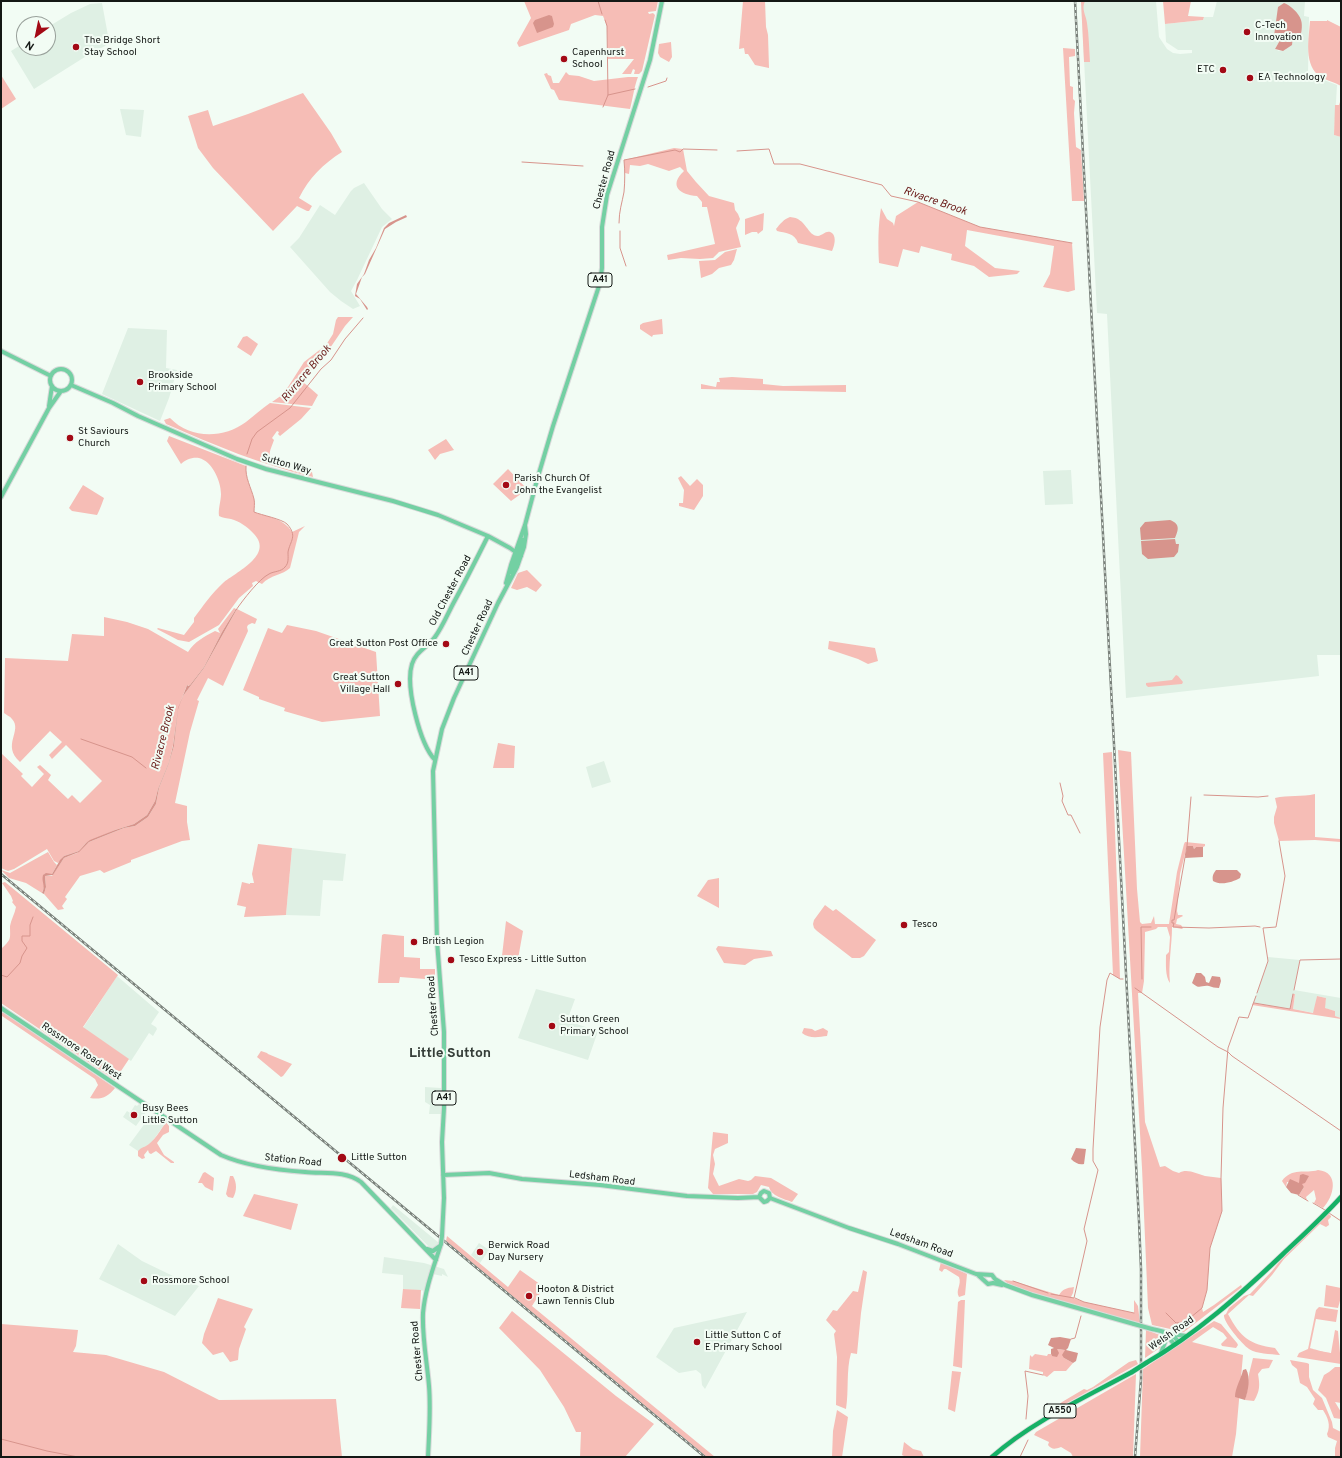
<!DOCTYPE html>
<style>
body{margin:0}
#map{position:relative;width:1342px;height:1458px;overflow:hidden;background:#f2fcf4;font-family:Overpass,sans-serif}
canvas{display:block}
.frame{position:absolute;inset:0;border:2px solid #141815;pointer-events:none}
.north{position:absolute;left:16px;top:16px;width:40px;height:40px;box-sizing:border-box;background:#f2fcf4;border:1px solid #99a19b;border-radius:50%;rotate:213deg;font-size:11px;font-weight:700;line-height:16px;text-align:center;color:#141815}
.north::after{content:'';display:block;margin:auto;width:14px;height:18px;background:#a30915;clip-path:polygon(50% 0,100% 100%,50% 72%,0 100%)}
</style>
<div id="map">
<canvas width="1342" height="1458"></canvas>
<div class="frame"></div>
<div class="north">N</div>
</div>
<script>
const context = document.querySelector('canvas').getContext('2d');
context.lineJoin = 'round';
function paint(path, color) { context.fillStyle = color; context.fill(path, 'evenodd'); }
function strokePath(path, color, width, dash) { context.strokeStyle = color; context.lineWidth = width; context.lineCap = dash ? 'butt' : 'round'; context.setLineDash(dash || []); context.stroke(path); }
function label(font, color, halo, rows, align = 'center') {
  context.font = font + ' Overpass,sans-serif'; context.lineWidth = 4; context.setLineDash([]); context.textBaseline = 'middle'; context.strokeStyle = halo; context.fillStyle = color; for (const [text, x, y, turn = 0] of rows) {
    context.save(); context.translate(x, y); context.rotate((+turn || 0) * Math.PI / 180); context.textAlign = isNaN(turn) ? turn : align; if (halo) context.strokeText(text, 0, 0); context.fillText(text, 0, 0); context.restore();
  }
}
paint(new Path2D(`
 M1081 1H1156L1159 37 1167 49 1173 53 1180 54 1192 53V50H1178L1166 42 1165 24 1203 20 1204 17H1213L1217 1H1305L1304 16 1309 17 1308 74 1337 85 1334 135 1341 137V655H1317L1319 676 1126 698 1107 314 1097 313ZM1302 32 1297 38 1293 35 1292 37 1285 50 1279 51 1275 49 1279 42 1275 39Z
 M102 3 109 41 105 46 88 55 34 89 11 51 24 43V48H48V27L71 13 90 4Z
 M120 109 144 110 141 137 126 135Z
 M364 183 382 209 392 219 382 227 357 280 351 291 360 306 353 309 341 301 330 292 290 247 299 238 320 205 335 215 351 191 354 188Z
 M128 328 167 330 166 368 177 370 169 398 160 421 102 394Z
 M1071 470 1073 504 1045 505 1043 471Z
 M604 761 611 782 592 788 586 767Z
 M292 848 346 854 343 881 323 880 320 916 286 915Z
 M1268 957 1300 960 1294 990 1341 998V1018L1335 1016V1011L1324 1008 1326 998 1317 996 1314 1013 1293 1009 1295 994H1294L1290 1009 1253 1003 1268 961Z
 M117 976 159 1012 151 1024 156 1027 157 1029 153 1036 149 1033 131 1061 83 1028Z
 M536 989 575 999 567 1021 598 1031 588 1060 518 1038Z
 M425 1087 441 1088 440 1096 441 1104V1114H429L430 1105 425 1102Z
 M139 1104 145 1108 146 1112 136 1126 123 1117 127 1111 130 1113 135 1105 137 1106Z
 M151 1115 158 1117 166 1122 152 1142 141 1153 129 1145Z
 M393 1205 439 1243 437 1247 432 1248 429 1247 391 1208Z
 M479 1243 489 1250 480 1263 471 1255Z
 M118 1244 142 1261 173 1276 199 1286 175 1316 99 1279Z
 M384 1257 424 1263 444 1269 448 1277 442 1274V1276L433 1274 428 1291 403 1289V1275L382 1273Z
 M747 1312 705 1389 702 1385 701 1374 696 1370 679 1373 656 1357 674 1328Z`), '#dff0e4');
paint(new Path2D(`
 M524 1H658L656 11 648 12 649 14 653 13 655 15 642 71 639 74H634L635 70 633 69 631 74H622L634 59H608L607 26 603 16 595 15 571 24 569 30 519 47 517 43 531 18Z
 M743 1H765L766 27 768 35 769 68 755 65 748 54H745L744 48 739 49Z
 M1081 1H1085C1081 9 1086 15 1087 23 1089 35 1089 49 1090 62H1084Z
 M1163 1H1191L1188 16 1204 17 1203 20 1165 24Z
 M1327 20 1341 27V86C1335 82 1327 81 1321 77 1303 66 1309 38 1310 21H1327Z
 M671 42 672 57 669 62 660 57 658 53 659 44Z
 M1063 48 1075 49V56L1069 57 1070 86 1073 87V99L1075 101 1074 113 1076 147 1081 150 1084 201H1072Z
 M566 72 569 75 579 76 594 81 628 77H638C634 87 633 98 630 109L559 100 554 90 551 89 544 74 547 73 548 75 551 76 553 83H559Z
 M1 75 16 99 1 109Z
 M303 93 331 133 342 152C323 164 309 178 299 198L312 206 309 211H307L297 206 273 231 213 168 198 148 188 116 208 110 213 126 248 114Z
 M1340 102 1341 103V137L1334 135 1335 105H1339Z
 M674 148 683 149 687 171 696 182 709 196 734 203 735 210 738 214 740 219 736 228 741 247 719 252 713 258 700 259 681 258 668 260 667 255 715 244 707 207H702V202L697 196C680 195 668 186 684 171L680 167 669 171 648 164 640 166 630 165 629 174 625 173 624 160Z
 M918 202 980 227 1072 243 1075 290 1068 292 1043 287 1050 274 1054 246 967 230 965 246 995 268 1020 271 1017 274 989 277 974 266 951 260 952 254 921 246 919 253 903 249 898 267 879 263C878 245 878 226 881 208L887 219 893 223 894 226 896 216Z
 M764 213 763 230 758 234 757 232H752L745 235V219Z
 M790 217C807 218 807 236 818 236 823 235 827 229 832 233 837 237 834 247 832 251L798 243C795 233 785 233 777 231L776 229C780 224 784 219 790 217Z
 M737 249 734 260 731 265 719 268 712 274 701 278 699 261 715 260 725 252Z
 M338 317H353L345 326 326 354 302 381 318 395 312 406 272 402 282 395 288 387 304 362 326 345 333 334 336 320Z
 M662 319 663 334 653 335 652 337 640 329V325L643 323Z
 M247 336 258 344 251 356 237 347 243 337Z
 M732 377 763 379V384L783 386 846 385V392L701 389V384L716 387 717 382H720L719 378Z
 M270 403 311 408 301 419 280 436 278 434 279 432 277 431 272 438 274 440C271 449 266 456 273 464L291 470 298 471H309L312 472 313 477C262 465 214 445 166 424L164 420 170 418C190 439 223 439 246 422 254 416 261 409 270 403Z
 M169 436 246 466C245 478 251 487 254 499 255 503 254 508 254 512 267 517 284 518 292 532L305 526 299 532 290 568C283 575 270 575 262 584L256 581 252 583 253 586 239 598 219 625 189 642 178 640 157 629 158 628 184 635 194 622V618C203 606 212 593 223 583 236 572 274 555 254 534 248 527 239 521 231 519 227 518 223 518 219 516 218 509 221 501 221 494 221 481 212 461 199 458 192 457 185 460 181 464L167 441Z
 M446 439 454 450 440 454 435 460 428 450Z
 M508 469 526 488 525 491 511 501 493 484Z
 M681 476 690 486 697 479 703 485V496L694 510 679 506V503H683L684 490 678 478Z
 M83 485 104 498C103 501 98 514 97 515L72 511 69 508Z
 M527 570 542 585 536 592 527 587 517 590 511 588 518 573Z
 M234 608 236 609 222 632 204 667 190 685 187 686V685L178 708 173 745 169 762 158 789 155 801 147 815 134 824 115 830 86 843 79 851 64 856 58 863 54 861 47 849 14 869 8 871 1 868V753L23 774 21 776 32 787 44 774 37 767 40 765 51 775 48 780 68 799 72 795 80 803 102 781 66 745 52 759 49 755 62 742 50 731 20 762C1 745 23 731 12 719 10 716 6 715 4 713L5 658 68 661 72 634 104 636V617L127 622 148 629 188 652C194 642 205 636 215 631L220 633 218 629Z
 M237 609 257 619 255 624 252 623 248 625 247 627 248 631 223 686 208 678 197 700 199 701 190 732 175 803 187 806V822L190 840 182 841 131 860V862L104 873 100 870 80 876 65 897 67 899 62 906 64 909 58 910 44 894 46 887 45 876H52L64 858 77 853 89 842 124 828 135 826 148 817 156 804 159 788 169 763 174 746 178 708 183 696 204 668Z
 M287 625 316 631 376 652 380 716 322 722 284 711 285 708 259 699V697L243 690 268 628 282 633Z
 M829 641 875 648 878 661 868 664 858 659 828 649Z
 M1176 675 1178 676 1183 682 1182 684 1148 687 1146 685V683L1172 680Z
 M498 743 515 746 514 768H493Z
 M1118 750 1131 752 1137 889 1140 922 1142 924 1151 923 1154 916 1155 924H1169L1177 872 1184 844 1185 842 1205 844V846L1203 847H1196L1194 849 1193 846H1187L1180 874 1177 911 1178 915H1182L1183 916 1177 919 1176 924 1181 925 1183 928 1182 929 1172 927C1172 946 1168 964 1170 983 1165 976 1166 964 1166 955L1169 952 1170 937 1167 927H1158L1156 929 1145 932V935L1144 981 1142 993H1138L1145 1122 1160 1167 1165 1166 1173 1171 1179 1173C1187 1168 1197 1174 1205 1176 1210 1177 1216 1177 1221 1178L1222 1211 1210 1248 1207 1290 1202 1308 1203 1312 1214 1305 1241 1285 1242 1287 1184 1332 1152 1325 1148 1308 1142 1168Z
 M1112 752 1118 911 1120 979 1113 975 1103 753Z
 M1315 794V837L1340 839H1341V842L1315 840 1279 841 1274 823V817L1277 807 1275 798C1288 795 1302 797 1315 794Z
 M258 844 292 848 286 915 244 917 246 907 237 905 242 882 250 884V883H254L252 874Z
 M48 852 54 862 57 865 52 874H44V887L42 893 26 883 9 878 1 870 10 873Z
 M719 878V908L697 896 708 880Z
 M5 882 118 975 83 1027 129 1059 115 1080 1 1003V949C12 939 10 939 10 926 11 920 15 913 16 907L12 902 13 901 11 896 2 883Z
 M825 905 833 911 836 909 876 940 864 956 860 958H852L817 931 814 928 813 924 814 920Z
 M506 921 523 931 518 959 502 956Z
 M384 934 404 936V957L420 958V969H435V976L425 977V979L400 977 399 983H378L382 935Z
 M718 946 771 951 773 956 754 959 745 965 724 963 716 949Z
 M1293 994H1295L1293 1009 1313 1013 1317 996 1326 998 1325 1008 1335 1011V1016L1341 1018V1019L1252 1005 1253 1003 1290 1009Z
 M2 1013H5L115 1088C108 1097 101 1100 90 1098L98 1085 95 1079 2 1016Z
 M804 1028 812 1029 815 1031 823 1028 828 1031 827 1036C819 1037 809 1039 802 1033Z
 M261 1051 267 1053 268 1054 292 1064 283 1076 281 1077 257 1057Z
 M166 1122 169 1126V1132L163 1135 157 1143 164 1155 174 1162V1163H171L156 1151 151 1154 149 1153 148 1150 144 1155 145 1158 142 1159 138 1156V1151C142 1147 142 1148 146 1146 153 1143 162 1128 166 1122Z
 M713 1132 728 1134V1143L715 1149 713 1155 715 1164 713 1174 719 1186 739 1179 748 1181 751 1180 755 1176 771 1178 798 1194 792 1202C784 1199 771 1196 769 1187L761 1185 757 1192 753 1194H713L708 1188Z
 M1318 1170C1340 1172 1334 1197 1323 1208L1314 1203 1316 1199 1314 1190 1306 1197 1307 1200 1299 1195 1304 1187 1299 1183 1287 1182 1286 1187 1282 1181C1292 1167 1305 1174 1318 1170Z
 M205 1172 214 1178 213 1191 205 1187 202 1183H198L203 1173Z
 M230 1176H233C237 1183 237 1191 233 1198L228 1197 226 1194Z
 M254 1194 298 1204 291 1230 243 1216Z
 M1328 1213 1331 1216V1217L1328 1220 1329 1225 1326 1227 1320 1224 1284 1259 1272 1275 1253 1296 1249 1295 1228 1314C1241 1338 1249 1344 1275 1348L1280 1355C1270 1354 1257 1354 1249 1349 1242 1344 1223 1322 1224 1315L1226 1314 1229 1308 1244 1296 1250 1294 1272 1271 1279 1262Z
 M447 1236 508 1287 520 1270 544 1287 532 1306 715 1457H707L446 1241Z
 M941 1262 967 1274 965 1295 959 1297C955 1290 962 1285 959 1277L946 1269H944L942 1272 939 1270Z
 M863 1270 867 1272 861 1313 857 1354 851 1353C846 1370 849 1391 846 1409L836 1405 837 1357 834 1334 836 1331 826 1320 833 1310 837 1311 853 1291 858 1292Z
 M1004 1280 1013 1281 1059 1295C1063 1289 1066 1288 1074 1287L1073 1293 1071 1297 1084 1302 1134 1313V1300L1138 1306 1140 1323 1038 1295 1007 1283Z
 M1326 1285 1341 1288V1297L1338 1308 1324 1306Z
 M403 1289 421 1290 420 1309 401 1308Z
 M218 1298 253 1309 244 1327 246 1329 239 1349 238 1360 230 1362 223 1352 213 1355 202 1343 204 1334Z
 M961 1300H965L962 1368 953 1366 958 1302Z
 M1319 1307 1338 1310 1336 1322 1316 1319 1310 1348C1312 1349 1329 1353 1331 1353L1335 1330 1338 1331 1341 1364 1297 1357 1299 1353 1308 1349 1316 1310Z
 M512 1311 616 1396 654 1424 625 1457H580L581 1432H576L564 1407 540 1370 499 1328Z
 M1214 1321 1221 1324 1237 1343 1238 1345 1236 1348 1222 1346 1221 1344 1227 1338 1223 1333 1213 1327 1192 1342 1243 1355 1236 1434 1232 1457H1140L1143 1369Z
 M1 1324 78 1330 76 1346 73 1352 106 1355 164 1372 219 1400 336 1399 342 1457H1Z
 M1146 1330 1160 1335 1163 1343 1161 1347 1145 1358Z
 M1057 1349 1065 1350 1064 1358 1073 1363 1066 1371H1054L1047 1377 1043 1375V1372L1029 1369 1030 1355 1032 1357 1035 1354 1047 1356 1048 1354H1051L1052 1356Z
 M1253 1358 1273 1360 1269 1368 1262 1369 1258 1374C1260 1385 1260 1391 1254 1401L1245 1400 1247 1392 1249 1374Z
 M1136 1360 1138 1364 1049 1413 1062 1402 1084 1389 1087 1390 1093 1387 1129 1362Z
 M1290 1360 1307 1363 1309 1364V1377L1313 1390 1322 1398 1332 1422 1333 1428 1341 1432V1457H1335V1448L1337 1441 1328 1437 1327 1434C1331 1425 1328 1418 1323 1410H1318L1313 1404 1315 1399 1307 1387 1300 1383 1297 1369 1292 1365Z
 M1335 1367H1341V1403L1335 1402 1341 1412V1419L1334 1418 1326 1398 1318 1390 1324 1375 1329 1372Z
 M952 1371 961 1372 955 1412 948 1409Z
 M1136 1374 1133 1457H1073L1071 1453 1061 1447C1055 1449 1052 1450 1048 1445L1049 1442 1034 1435 1036 1432Z
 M837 1410 848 1417 842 1457H832L833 1431Z
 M904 1442 913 1449 921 1451 924 1457H906L902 1455Z`), '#f6bdb6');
paint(new Path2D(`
 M1284 3C1290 5 1299 13 1301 20 1303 26 1301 34 1300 40H1298L1295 36H1293L1292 45 1283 51 1275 49 1279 42 1274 36 1278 7Z
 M549 15 552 16 554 24 553 27 537 33 533 23 535 20Z
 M406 215 407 217 396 222 385 229 365 274 362 277 356 294 367 307 368 309 367 310 360 299 355 296 357 284 364 274 369 260 376 248 384 228 389 223Z
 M1170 520C1181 524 1178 531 1175 538L1141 540 1140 528 1145 522Z
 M1175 539 1176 544H1179L1178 552 1174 557 1148 559 1142 554 1141 541Z
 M236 609H237L204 668 183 696 178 709 174 746 169 763 159 788 156 804 148 817 135 826 124 828 89 842 79 852 64 858 53 875 45 876 46 887 44 894 42 893C46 885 41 882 43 875L46 873 52 874 60 860 64 856 79 851 86 843 90 840 115 830 134 824 147 815 155 801 158 789 169 762 173 746 178 708 186 688 187 685 188 686 190 685 204 667 222 632Z
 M1187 846H1193L1194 849 1196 847H1203V857L1185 858Z
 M1216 870H1237L1241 874 1240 878C1233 882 1221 886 1213 881 1212 876 1213 874 1216 870Z
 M1196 973H1201L1205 977 1206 982 1209 983 1212 976 1220 977 1221 981 1219 988C1215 988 1212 987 1209 986 1200 985 1200 990 1192 983Z
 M1076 1148 1086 1149 1084 1164C1079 1165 1075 1163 1071 1159Z
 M1303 1174 1309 1176 1305 1183 1302 1184 1304 1187 1299 1195 1291 1193 1286 1187 1290 1179 1299 1183 1300 1175Z
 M1060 1337 1071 1339 1068 1348 1066 1350 1078 1353 1076 1361 1073 1363 1064 1358 1062 1355 1065 1350 1057 1349 1059 1353 1057 1357 1052 1356 1051 1354V1349L1054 1348 1048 1345 1051 1338Z
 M1246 1369C1251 1378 1248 1391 1245 1400L1235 1397C1235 1388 1241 1379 1243 1370Z`), '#d7948c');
strokePath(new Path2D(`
 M598 1 602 14
 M648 87 666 81 667 78
 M608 95 635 89
 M603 107 608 95 607 26 605 20
 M737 151 769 149 774 164H800L882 185 891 196 918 202 980 227 1072 243
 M522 162 583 166
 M619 223C619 211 622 203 624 192 625 181 625 171 624 160L675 150 680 152 683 149 717 150
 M620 231V248L626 266
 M247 454 252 439 257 432 290 408 321 369 331 360 345 339 363 318
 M236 610C243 600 259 579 269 574 274 571 281 572 285 567 289 563 288 558 288 552 290 541 298 536 287 524 282 519 261 515 254 512 254 508 255 503 254 499 251 487 245 478 246 466
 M81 739 132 757 146 768
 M1060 783 1063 796 1062 801 1068 815H1071L1080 833
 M1204 795 1258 797 1268 796
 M1191 797 1187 846 1174 920H1172V923H1174L1173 927 1209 928 1255 926 1260 927
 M1 975 7 977 20 963 22 956 27 948 22 941V936H30V925L33 917
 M1142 979 1141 927H1151
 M1135 988 1218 1047 1228 1052 1232 1056 1341 1131
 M1294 990 1300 960 1341 959
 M1257 993 1268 961 1263 928 1276 927 1285 876 1279 841
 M1254 1003 1290 1009 1293 994
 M1298 1195 1308 1201
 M1313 1203 1325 1210
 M1329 1213 1341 1221
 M1013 1281 1048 1293
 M1051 1294 1074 1298 1087 1241 1084 1229 1098 1170 1093 1161V1149L1100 1027 1107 980 1110 973 1120 979H1123
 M1075 1298 1084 1302 1134 1313
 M1166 1313 1176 1323 1185 1322 1202 1308 1207 1290 1210 1248 1222 1211 1221 1178 1223 1108 1228 1048 1239 1017 1248 1018 1256 996
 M1071 1339 1075 1338 1081 1316
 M1026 1419 1028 1396 1025 1371 1043 1375
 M1 1439 47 1451 78 1457
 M1020 1457 1028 1440`), '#d7948c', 1);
const major = new Path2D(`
 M1 351 51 376
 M50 380a11 11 0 1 1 22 0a11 11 0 1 1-22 0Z
 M71 385 113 403 138 416 237 459 266 469 393 501 438 515 488 536 510 548 521 556
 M49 406 52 386
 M1 497 49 408 61 391
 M516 555 518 554 523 540
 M511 572 517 558 521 556
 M506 583 511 565 525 525 537 480 553 426 600 283 602 268V227L607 195 650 60 662 1
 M435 760C420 744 405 686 412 664 416 651 428 647 435 637 443 626 448 613 454 602 466 580 477 558 488 536
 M1 1008 221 1155C246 1166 277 1170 305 1172 324 1174 345 1170 361 1182L436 1260
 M443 1175 489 1173 522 1179 600 1185 687 1196 738 1198 759 1197
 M759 1197 761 1193 764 1191 769 1193 770 1198
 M759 1197 764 1202 767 1201 770 1198
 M770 1198 849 1228 898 1244 976 1274 992 1275 995 1279 1005 1285 1032 1295 1134 1324
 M442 1236 444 1198 442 1142 444 1108V1032L437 941 433 771 442 729 454 698 498 603 517 567 524 547 526 534 525 525
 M427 1249 433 1251 440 1246
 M978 1275 988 1284 993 1283 1002 1285
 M1152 1329C1161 1331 1174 1333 1178 1342
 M1165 1333 1174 1344
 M1172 1334 1186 1336
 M1161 1353 1165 1342 1164 1333
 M428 1457C429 1433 431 1410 429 1386 427 1362 422 1337 423 1313 425 1289 434 1266 441 1244`);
const highway = new Path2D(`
 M1146 1363C1196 1334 1241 1294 1282 1255 1302 1236 1323 1217 1341 1197
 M992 1457C1031 1422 1086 1397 1132 1372`);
strokePath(major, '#d9dada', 6);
strokePath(highway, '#d9dada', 6);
strokePath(major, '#73d0a3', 4);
strokePath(highway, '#15b166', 4.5);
const rail = new Path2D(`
 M1075 1 1139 1221 1141 1269V1379L1135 1457
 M1 874 705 1457`);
strokePath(rail, '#79807a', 2.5);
strokePath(rail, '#f2fcf4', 1, [3]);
const majorBridge = new Path2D(`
 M441 1244 442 1236
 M1134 1324 1152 1329`);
const highwayBridge = new Path2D(`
 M1132 1372 1146 1363`);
strokePath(majorBridge, '#d9dada', 6, []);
strokePath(highwayBridge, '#d9dada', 6, []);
strokePath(majorBridge, '#73d0a3', 4);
strokePath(highwayBridge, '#15b166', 4.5);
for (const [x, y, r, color] of [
 [1247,32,4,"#a30915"],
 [76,47,4,"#a30915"],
 [564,59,4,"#a30915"],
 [1223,70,4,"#a30915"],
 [1250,78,4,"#a30915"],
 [140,382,4,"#a30915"],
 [70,438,4,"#a30915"],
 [506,485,4,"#a30915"],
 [446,644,4,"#a30915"],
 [398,684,4,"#a30915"],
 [904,925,4,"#a30915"],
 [414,942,4,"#a30915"],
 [451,960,4,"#a30915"],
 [552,1026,4,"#a30915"],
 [134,1115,4,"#a30915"],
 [342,1158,5,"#a30915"],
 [480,1252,4,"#a30915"],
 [144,1281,4,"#a30915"],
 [529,1296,4,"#a30915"],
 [697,1342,4,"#a30915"]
]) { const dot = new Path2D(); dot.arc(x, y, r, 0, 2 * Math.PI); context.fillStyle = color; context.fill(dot); strokePath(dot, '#f2fcf4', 1.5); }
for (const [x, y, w] of [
 [600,280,24],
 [466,673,24],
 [444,1098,24],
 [1060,1411,32]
]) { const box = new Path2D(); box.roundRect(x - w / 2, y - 7, w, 14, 3); context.fillStyle = '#f2fcf4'; context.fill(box); strokePath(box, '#141815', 1); }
label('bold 9px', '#141815', null, [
 ["A41",600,280],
 ["A41",466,673],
 ["A41",444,1098],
 ["A550",1060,1411]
]);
label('10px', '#141815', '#f2fcf4', [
 ["C-Tech",1255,26],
 ["Innovation",1255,38],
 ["The Bridge Short",84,41],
 ["Stay School",84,53],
 ["Capenhurst",572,53],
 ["School",572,65],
 ["ETC",1215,70,"right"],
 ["EA Technology",1258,78],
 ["Brookside",148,376],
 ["Primary School",148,388],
 ["St Saviours",78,432],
 ["Church",78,444],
 ["Parish Church Of",514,479],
 ["John the Evangelist",514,491],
 ["Great Sutton Post Office",438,644,"right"],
 ["Great Sutton",390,678,"right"],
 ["Village Hall",390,690,"right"],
 ["Tesco",912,925],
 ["British Legion",422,942],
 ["Tesco Express - Little Sutton",459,960],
 ["Sutton Green",560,1020],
 ["Primary School",560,1032],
 ["Busy Bees",142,1109],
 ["Little Sutton",142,1121],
 ["Little Sutton",351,1158],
 ["Berwick Road",488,1246],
 ["Day Nursery",488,1258],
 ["Rossmore School",152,1281],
 ["Hooton & District",537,1290],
 ["Lawn Tennis Club",537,1302],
 ["Little Sutton C of",705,1336],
 ["E Primary School",705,1348]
], 'left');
label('10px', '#141815', '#f2fcf4', [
 ["Chester Road",605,180,-75],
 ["Sutton Way",286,465,16],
 ["Old Chester Road",451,591,-62],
 ["Chester Road",478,628,-65],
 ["Chester Road",434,1006,-94],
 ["Rossmore Road West",81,1052,34],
 ["Station Road",293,1161,6],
 ["Ledsham Road",602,1179,7],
 ["Ledsham Road",921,1244,20],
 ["Welsh Road",1172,1334,-35],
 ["Chester Road",418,1351,-95]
]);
label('italic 11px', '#691a18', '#f2fcf4', [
 ["Rivacre Brook",935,202,19],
 ["Rivracre Brook",307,374,-50],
 ["Rivacre Brook",164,738,-76]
]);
label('bold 14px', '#353d38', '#f2fcf4', [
 ["Little Sutton",450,1054]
]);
</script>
